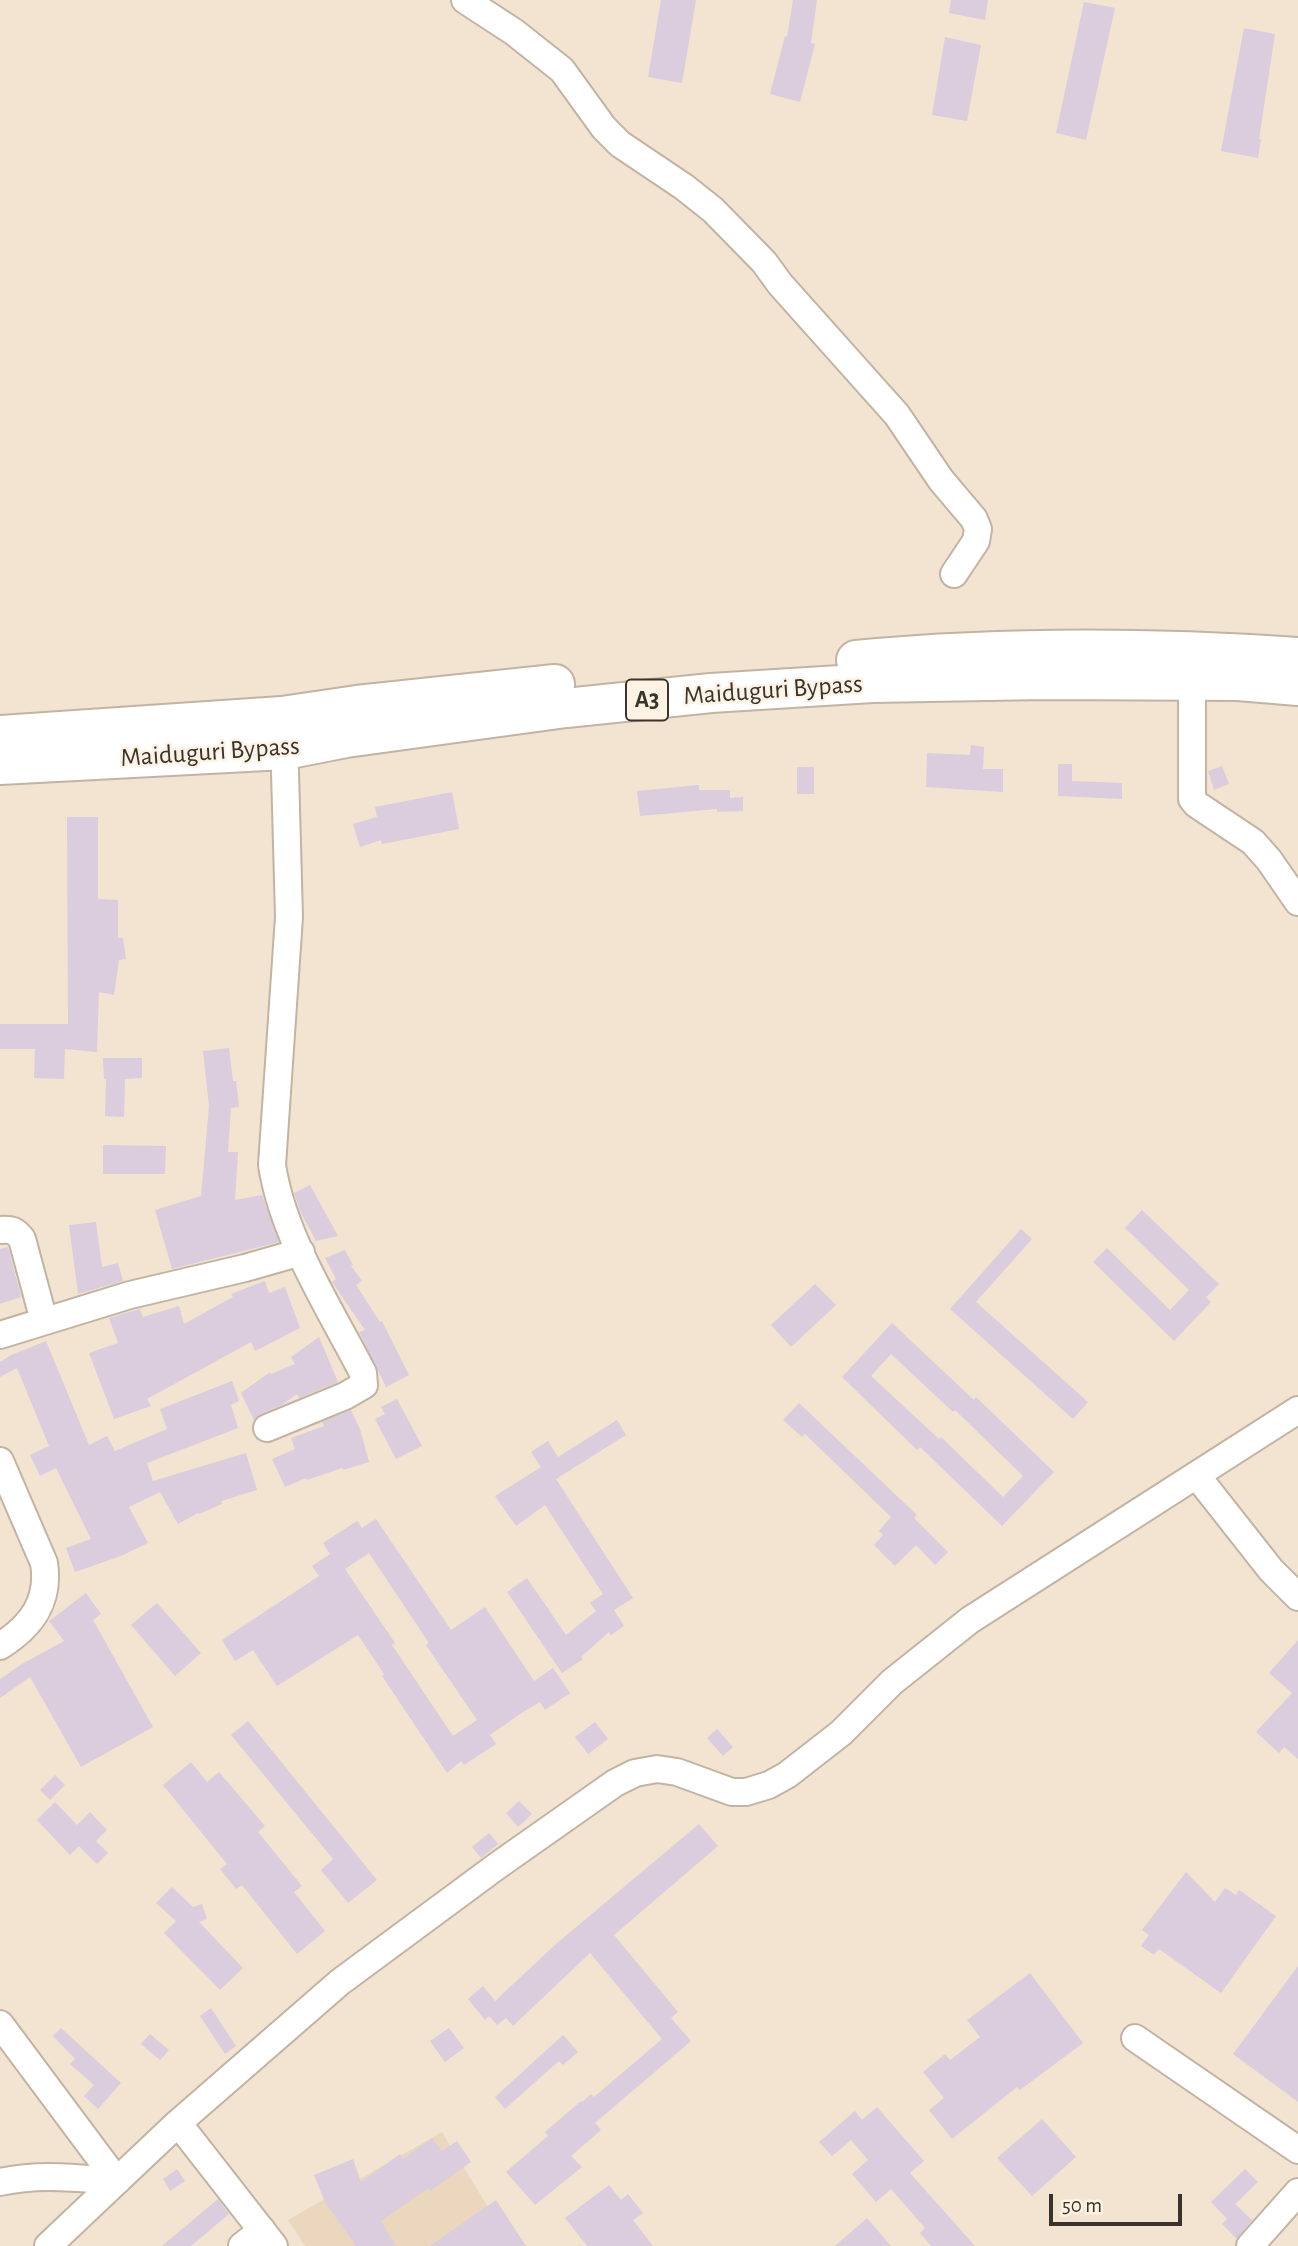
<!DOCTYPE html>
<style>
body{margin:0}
#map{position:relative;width:1298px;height:2246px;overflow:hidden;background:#f2e4d1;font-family:"Alegreya Sans",sans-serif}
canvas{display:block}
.scale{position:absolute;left:1049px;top:2194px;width:133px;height:32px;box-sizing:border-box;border:4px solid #39332c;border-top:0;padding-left:9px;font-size:21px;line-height:24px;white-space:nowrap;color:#39332c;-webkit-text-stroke:5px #fdf2e3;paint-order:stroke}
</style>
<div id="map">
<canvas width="1298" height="2246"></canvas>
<div class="scale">50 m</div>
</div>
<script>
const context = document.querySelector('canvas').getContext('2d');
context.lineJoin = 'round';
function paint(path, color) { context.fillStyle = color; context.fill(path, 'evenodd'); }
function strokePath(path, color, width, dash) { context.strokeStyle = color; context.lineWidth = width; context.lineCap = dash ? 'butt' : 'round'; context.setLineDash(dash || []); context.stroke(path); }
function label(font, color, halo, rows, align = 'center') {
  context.font = font + ' "Alegreya Sans",sans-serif'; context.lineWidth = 5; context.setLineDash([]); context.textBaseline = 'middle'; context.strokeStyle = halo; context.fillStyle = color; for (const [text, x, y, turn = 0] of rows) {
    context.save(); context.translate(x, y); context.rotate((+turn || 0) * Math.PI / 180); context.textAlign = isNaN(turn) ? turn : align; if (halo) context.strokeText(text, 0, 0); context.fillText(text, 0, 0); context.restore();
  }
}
paint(new Path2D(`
 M442 2132 512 2246H305L288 2220Z`), '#ead7be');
paint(new Path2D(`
 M661 0H696L682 83 648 77Z
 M793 0H817L811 43 815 44 800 102 770 94 785 36 787 37Z
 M951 0H988L985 20 949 13Z
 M1084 2 1115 8 1086 140 1056 133Z
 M1244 28 1275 34 1259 139H1261L1258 158 1221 151Z
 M945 37 981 45 967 121 932 115Z
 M971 745 984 747 983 769H1003V792L926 787 927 753 970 755Z
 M1058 764H1072V781L1122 783V799L1058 796Z
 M1222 766 1229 784 1214 790 1208 771Z
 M797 767H814V794H797Z
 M699 785V790H730V798L743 797V811L717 812V809L640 816 637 791Z
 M452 792 459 829 382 844 381 840 360 847 353 824 377 817 375 807Z
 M67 817H98V899L118 900V938H123L126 959 119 960 114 995 99 992 97 1052 65 1049 64 1079 34 1078 35 1049H0V1024H68Z
 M229 1048 233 1081H236L239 1107 231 1108 228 1152H238L235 1200 262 1195 279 1242 172 1269 155 1210 201 1196 209 1106 203 1051Z
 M103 1058H142V1078L125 1079 124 1117 105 1116 106 1079H104Z
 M103 1145 166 1146 165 1174H103Z
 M310 1185 338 1236 316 1241 301 1213 294 1193Z
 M1142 1210 1219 1284 1206 1297 1211 1302 1174 1341 1093 1262 1107 1248 1170 1310 1189 1290 1125 1228Z
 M96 1222 102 1267 118 1263 123 1281 78 1294 69 1225Z
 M1021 1229 1032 1239 976 1302 1088 1402 1073 1419 950 1309Z
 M8 1247 21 1297 0 1304V1249Z
 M345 1250 353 1265 351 1266 362 1281 356 1285 380 1322 382 1321 409 1375 386 1387 359 1332 365 1330 332 1282 336 1279 325 1258Z
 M265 1281 269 1293 285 1287 300 1328 255 1351 251 1342 147 1399 151 1406 114 1419 89 1353 118 1343 109 1318 140 1309 143 1317 179 1306 184 1324 233 1297 231 1294Z
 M815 1284 836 1305 791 1347 771 1325Z
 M892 1323 974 1400 976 1397 1054 1472 1002 1526 920 1447 917 1450 842 1377ZM891 1354 953 1412 955 1410 1023 1476 1003 1497 941 1437 939 1439 871 1376Z
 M319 1337 338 1382 299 1398 297 1394 282 1405 260 1414 254 1420 241 1393 270 1372 271 1374 295 1364 291 1357Z
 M46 1341 89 1445 107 1436 115 1451 167 1429 160 1409 232 1381 239 1401 231 1405 238 1428 147 1463 153 1481 246 1453 257 1490 221 1501 222 1504 199 1514 198 1513 178 1524 160 1492 129 1507 148 1543 121 1556 75 1572 66 1548 91 1539 56 1468 40 1476 30 1455 49 1446 17 1368 0 1377V1362L11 1355Z
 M397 1399 422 1446 396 1459 375 1419 385 1414 381 1407Z
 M799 1403 917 1515 914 1518 948 1552 935 1565 916 1545 895 1566 874 1545 883 1535 879 1531 891 1517 805 1434 802 1437 783 1420Z
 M351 1410 360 1429 369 1462 343 1470 342 1468 307 1480 306 1478 285 1487 272 1459 295 1449 291 1438 324 1426 322 1422Z
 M617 1420 626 1435 556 1479 633 1598 614 1610 624 1626 611 1635 609 1632 581 1657 583 1659 562 1673 507 1592 527 1578 566 1635 596 1611 590 1603 603 1594 545 1505 516 1526 495 1496 541 1467 531 1452 548 1441 558 1457Z
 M376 1519 451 1630 485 1607 534 1681 553 1668 570 1693 545 1710 540 1702 523 1712 490 1735 496 1744 464 1765 461 1761 447 1773 382 1676 384 1674 358 1635 277 1686 253 1650 235 1661 222 1640 319 1576 312 1566 330 1554 323 1543 357 1521 362 1528ZM369 1553 429 1643 426 1645 477 1720 453 1736 392 1645 395 1643 345 1569Z
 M86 1593 101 1614 93 1620 153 1727 81 1767 30 1677 0 1698V1679L22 1664 64 1641 49 1621Z
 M157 1603 201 1653 175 1676 131 1625Z
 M1298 1640V1759L1284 1747 1279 1753 1256 1732 1292 1693 1269 1673Z
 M248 1721 377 1880 348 1903 321 1870 333 1859 231 1735Z
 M595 1722 608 1739 588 1754 575 1737Z
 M717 1729 733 1747 723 1756 707 1738Z
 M191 1762 207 1782 219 1772 265 1826 258 1832 302 1886 294 1892 325 1931 297 1954 242 1885 236 1889 220 1869 227 1864 163 1785Z
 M55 1775 65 1785 50 1800 40 1790Z
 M519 1801 532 1814 518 1827 506 1813Z
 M55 1802 77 1825 90 1812 107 1830 96 1841 108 1853 97 1864 79 1846 70 1855 37 1820Z
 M699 1824 718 1846 614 1935 678 2012 671 2018 691 2041 595 2123 601 2130 571 2156 582 2167 535 2205 506 2172 548 2136 545 2132 581 2101 582 2102 591 2094 594 2097 662 2039 590 1953 513 2026 506 2018 497 2025 489 2016 485 2020 468 1999 483 1986 495 2001 556 1944Z
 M489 1833 498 1844 481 1858 472 1847Z
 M1186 1872 1215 1902 1225 1888 1236 1895 1239 1890 1276 1916 1221 1993 1159 1949 1154 1955 1141 1946 1149 1935 1142 1930Z
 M172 1887 193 1907 202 1904 207 1919 199 1922 243 1968 220 1990 164 1933 176 1921 156 1903Z
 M1298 1966V2102L1233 2054Z
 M1030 1973 1083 2043 1020 2090 1017 2087 952 2139 929 2110 944 2098 923 2072 945 2054 950 2060 980 2037 967 2020Z
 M211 2008 236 2046 225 2054 200 2016Z
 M61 2028 121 2083 98 2109 84 2096 94 2085 70 2064 75 2059 53 2036Z
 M449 2028 464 2048 445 2062 430 2041Z
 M150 2034 169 2050 160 2060 141 2044Z
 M563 2035 578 2052 563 2065 559 2061 505 2109 495 2097Z
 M877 2107 924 2161 910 2173 975 2246H931L920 2233 925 2228 891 2189 876 2202 852 2174 868 2160 851 2140 832 2156 819 2142 855 2111 862 2120Z
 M1042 2119 1076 2157 1032 2196 997 2158Z
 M432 2138 442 2151 457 2141 471 2162 430 2191 428 2188 381 2221 396 2246H356L325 2202 314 2175 353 2159 361 2182 400 2154 403 2159Z
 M177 2169 185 2181 170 2191 163 2179Z
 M1245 2169 1258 2182 1235 2204 1252 2220 1237 2239 1222 2224 1227 2219 1211 2202Z
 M609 2185 621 2200 628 2194 643 2213 633 2220 653 2246H587L565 2218Z
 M218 2199 229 2214 191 2246H162Z
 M496 2200 526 2246H430Z
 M867 2218 891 2246H835Z`), '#dbccde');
const minor = new Path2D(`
 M465 0 514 32 562 70 604 128 620 144 684 187 713 210 764 262 780 284 897 415 941 480 974 519 978 529 976 541 954 574
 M1192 681V799L1196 804 1253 842 1269 860 1298 902
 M0 1230C11 1229 15 1230 22 1239L44 1321
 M0 1335 130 1295 245 1268 301 1252
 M267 1428 345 1396 364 1385 363 1373C330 1309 283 1237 272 1165L289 917 284 735
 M0 1461 44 1563C50 1601 32 1626 0 1646
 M1197 1476 1271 1570 1298 1597
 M0 2024 117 2181
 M1135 2038 1298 2150
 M178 2123 274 2246
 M0 2182C39 2173 77 2178 117 2181
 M48 2246 178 2123 340 1982 497 1866 615 1783 635 1773 657 1769 677 1772 732 1792H746L769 1785 787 1775 841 1733 892 1682 970 1620 1298 1410
 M242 2246 262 2230
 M1250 2246 1298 2192`);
const highway = new Path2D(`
 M856 660C1003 646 1151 647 1298 657
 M0 735 282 716 357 705 555 684
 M0 765 285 750 346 738 566 708 711 693 872 683 1045 680 1238 681 1298 686`);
strokePath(minor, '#c1b4a2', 30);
strokePath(highway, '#c1b4a2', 42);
strokePath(minor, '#fff', 26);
strokePath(highway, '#fff', 38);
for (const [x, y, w] of [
 [647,700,42]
]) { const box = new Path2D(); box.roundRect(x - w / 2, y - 20.5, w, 41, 5); context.fillStyle = '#fdf2e3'; context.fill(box); strokePath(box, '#39332c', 2); }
label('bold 24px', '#39332c', null, [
 ["A3",647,700]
]);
label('26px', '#39332c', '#fdf2e3', [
 ["Maiduguri Bypass",773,690,-4],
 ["Maiduguri Bypass",210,752,-4]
]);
</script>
